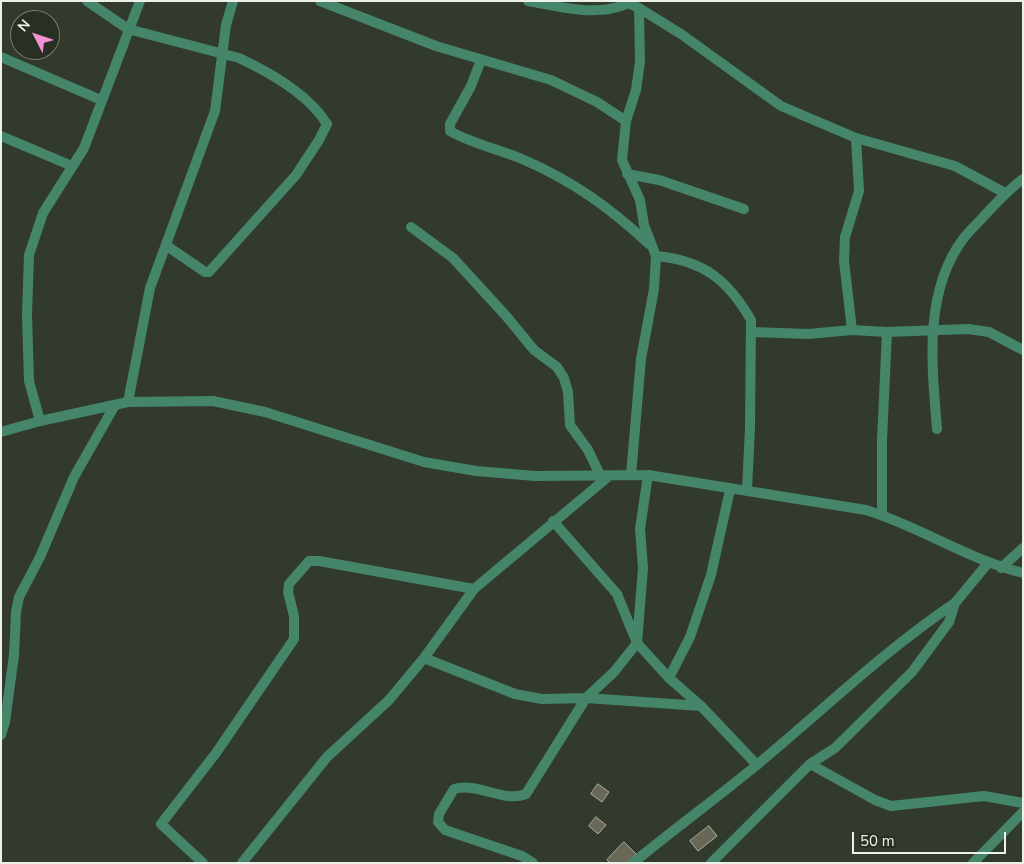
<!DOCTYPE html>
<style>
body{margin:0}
#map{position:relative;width:1024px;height:864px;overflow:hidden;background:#313a2c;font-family:"Nunito Sans",sans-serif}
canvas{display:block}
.frame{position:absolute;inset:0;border:2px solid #ecf2e9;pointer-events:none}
.north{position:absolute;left:10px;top:10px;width:50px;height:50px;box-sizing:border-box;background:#283023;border:1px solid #767e72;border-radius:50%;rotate:311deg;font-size:14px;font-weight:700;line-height:20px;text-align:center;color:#ecf2e9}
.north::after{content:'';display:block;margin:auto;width:18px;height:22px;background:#f491d4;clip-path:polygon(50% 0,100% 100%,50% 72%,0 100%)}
.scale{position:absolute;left:852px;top:832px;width:154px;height:22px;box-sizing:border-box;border:2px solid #ecf2e9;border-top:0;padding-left:6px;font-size:15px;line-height:18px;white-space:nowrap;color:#ecf2e9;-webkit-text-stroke:4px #283023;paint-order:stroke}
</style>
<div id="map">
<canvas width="1024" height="864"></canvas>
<div class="frame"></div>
<div class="north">N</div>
<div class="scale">50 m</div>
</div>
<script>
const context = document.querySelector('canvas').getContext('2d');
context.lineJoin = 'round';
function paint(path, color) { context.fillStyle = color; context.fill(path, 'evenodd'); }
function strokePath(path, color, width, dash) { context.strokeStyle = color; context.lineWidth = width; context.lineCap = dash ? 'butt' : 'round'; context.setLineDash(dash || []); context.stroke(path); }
const building = new Path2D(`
 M598 784 609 792 602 802 591 794Z
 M596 817 606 825 598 834 589 826Z
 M709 826 717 836 698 851 690 841Z
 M624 842 636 854 627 863H610L607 860Z`);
paint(building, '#696857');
strokePath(building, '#b0af9c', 1);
strokePath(new Path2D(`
 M87 1 128 29 239 58C269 72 309 95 327 124L319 140 296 175 209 272H205L167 246
 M320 1 436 46 551 80 597 102 626 121
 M528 1C561 7 596 17 627 4
 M624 1 639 8 681 34 781 106 856 138 955 166 1005 193
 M639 8 640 62 636 90 626 121 622 160 640 200 644 225 656 256C703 260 728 280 751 320L750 428 747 490
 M1 57 101 100
 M481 60 471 86 450 124V131C472 144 499 149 522 159 573 181 609 207 649 244
 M1 136 72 166
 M627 174 659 180 744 209
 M411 227 453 258 507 317 534 350 557 367 564 378 568 392 570 425 588 450 600 475
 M852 330 844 261 845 237 859 191 856 138
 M752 332 808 334 852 330 887 332 968 329 989 332 1023 350
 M128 402 150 288 215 111 226 25 233 1
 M40 421 29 381 27 315 29 255 43 213 84 148 140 1
 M937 429C932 367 923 293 963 239 969 231 977 224 984 216 996 203 1008 190 1023 179
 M1 432 40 421 128 402 213 401 265 412 424 462 476 471 535 476 648 475 866 510C921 527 967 559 1023 573
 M631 475 641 359 654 289 656 256
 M882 515V440L887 332
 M553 521 617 594 637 643 669 678 701 706
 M1001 568 1023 548
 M424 658 515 694 542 699 586 698 701 706 757 765
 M669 678 690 637 711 575 730 490
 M1 735 5 722 14 655 16 612 19 597 40 557 74 477 115 405
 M810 764 875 800 891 806 984 796 1023 803
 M203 863 161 824 216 753 294 639V616L288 592 289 584 309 561H319L474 589
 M242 863 327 757 389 700 424 658 474 589 609 476
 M533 863 522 856 445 830 438 822 439 814 454 789C478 782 503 803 526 794L586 698 614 672 637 643 643 568 640 529 648 475
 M633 863C674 829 717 798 758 764 823 710 885 650 955 603
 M711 863 810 764 835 748 912 672 949 622 955 603 988 563
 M973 863 1023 812`), '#45856a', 10);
</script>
